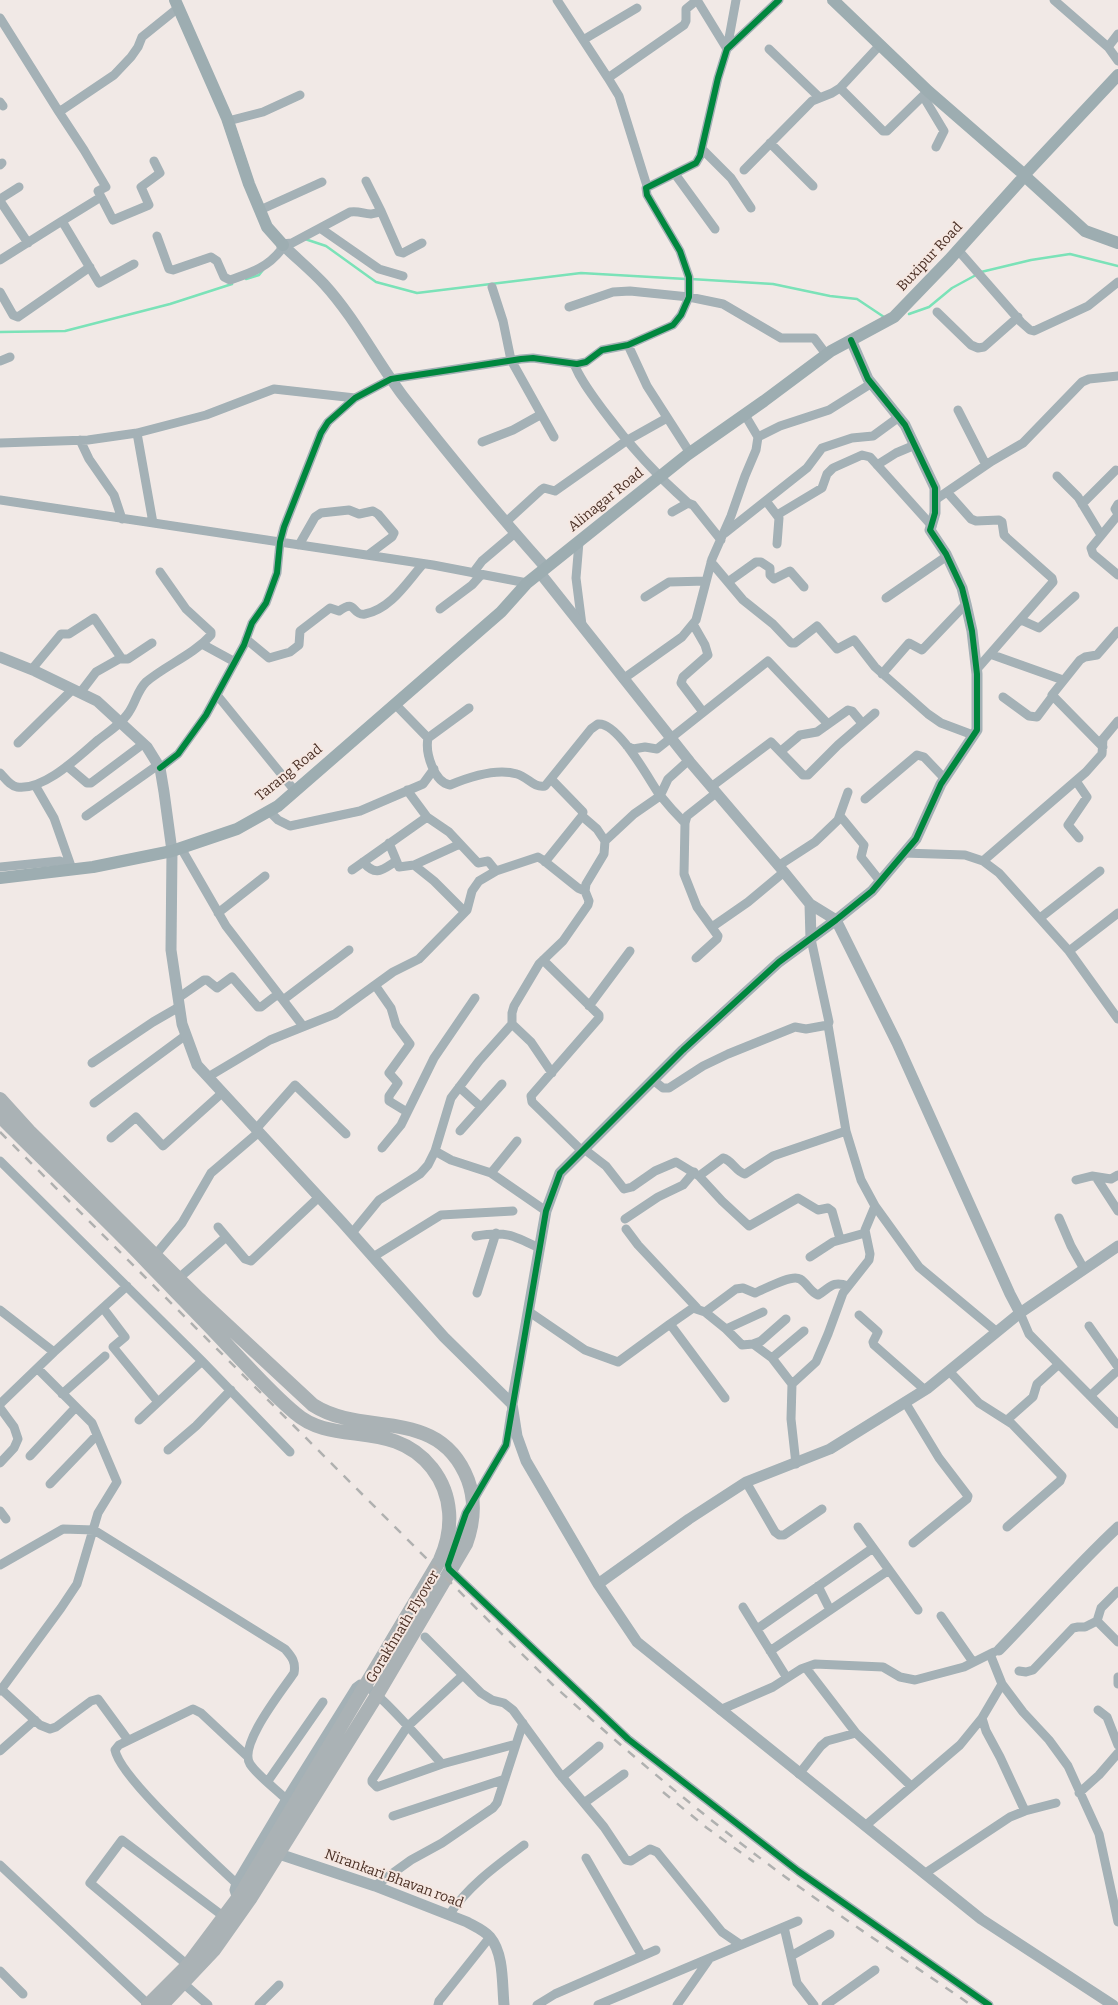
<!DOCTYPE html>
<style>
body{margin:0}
canvas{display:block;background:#f1e9e6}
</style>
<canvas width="1118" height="2005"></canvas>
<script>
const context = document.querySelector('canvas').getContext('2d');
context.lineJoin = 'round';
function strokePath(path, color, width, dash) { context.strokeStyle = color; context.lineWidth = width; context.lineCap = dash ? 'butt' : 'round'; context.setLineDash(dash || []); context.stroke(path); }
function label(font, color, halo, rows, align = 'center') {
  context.font = font + ' Bitter,serif'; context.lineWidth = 4; context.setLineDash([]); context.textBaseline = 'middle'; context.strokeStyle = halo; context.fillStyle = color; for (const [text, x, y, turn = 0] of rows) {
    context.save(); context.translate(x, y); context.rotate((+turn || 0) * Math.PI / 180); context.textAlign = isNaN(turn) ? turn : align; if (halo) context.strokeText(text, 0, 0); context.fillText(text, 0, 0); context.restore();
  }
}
strokePath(new Path2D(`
 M305 239 326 246 376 282 417 293 581 273 686 279
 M981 272 1031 260 1070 254 1118 266
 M246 279 259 275 263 270
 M691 279 773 284 830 296 857 299 884 317
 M909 314 929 307 952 288 976 275
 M0 332 65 331 170 304 232 284`), '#7be2b8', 2.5);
strokePath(new Path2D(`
 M557 0 608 78 684 25 686 21V9L697 0
 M697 0 727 49
 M1054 0 1108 47 1118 61
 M0 18 59 112
 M583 40 637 8
 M1108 47 1118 34
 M727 49 736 0
 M769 49 819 97
 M608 78 619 96 647 186
 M840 88 883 131H887L928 91
 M923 96 944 131 936 147
 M0 102 3 106
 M228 121 263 112 300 95
 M770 143 813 186
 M702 149 731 178 751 208
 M154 161 160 173 141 187 149 205 113 220 98 191 106 187 84 150 59 112 114 75 131 57 138 47 142 37 178 8
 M0 165 2 163
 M744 170 812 101 832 93 840 88 880 45
 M675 174 715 229
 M366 181 381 211 399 252 403 253 422 243
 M101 197 62 221 99 283 134 264
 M0 199 19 187
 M0 201 28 243
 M260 210 322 182
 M320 228 379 269 403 276
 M157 236 169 269 173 270 211 257 217 261 224 277 230 280C250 273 267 268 281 250V242
 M282 244 292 243 350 212C363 210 368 218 381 211
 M958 250 1021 322 1030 330 1034 331 1088 306 1118 282
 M0 260 62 221
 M492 287 503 321 511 360 554 437
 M0 292 13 315 18 317 90 267
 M569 307 613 292 630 291 689 297 723 304 781 338H814L826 354
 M937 312 971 345 978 348 984 347 1018 317
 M628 345 647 386 690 453
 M0 361 10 357
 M574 364C581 381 592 395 603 410 629 445 655 474 688 503
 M958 410 986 465
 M137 433 153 523
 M758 437 780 426 829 410 872 383
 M80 440 89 459 114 495 122 519
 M482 442 513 430 540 415
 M0 443 88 440 137 433 206 415 274 389 355 398
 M877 465 896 453 915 445
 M1057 476 1078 497 1101 535
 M947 492 971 519 976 521 999 520 1002 522 1004 535 1007 538 1052 578 1053 582 977 669
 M0 500 433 565 527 583
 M935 500 992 461 1023 443 1082 382 1089 379 1118 376
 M766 501 779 518 777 544
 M1082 504 1116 470
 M1118 504 1115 509 1118 514
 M672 512 688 503 693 505 721 540
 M777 515 822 488 827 474 833 468 862 455 870 457 932 526
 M1118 515 1091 548 1093 554 1118 575
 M506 522 541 490 544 488 555 491 626 441 667 418
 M725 533 807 468 822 448 852 438 873 436 899 417
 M579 542 576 578 582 625
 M299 545 315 517 321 513 349 510 359 514 373 511 378 514 394 533 392 537 368 555
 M711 562 743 600 773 624 791 643H795L817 626 837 649 854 640 875 667 928 714 941 723 973 735
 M473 573 482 561 515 533
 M728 582 756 562H761L770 568V575L774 579 790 571 804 587
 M645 597 669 582 706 581
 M886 598 947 556
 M440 609 472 585 481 575
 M1021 620 1039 628 1075 596
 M693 624 705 645 708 655 683 677 681 683 703 712
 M246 639 269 658 290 652 299 645 300 631 330 608 339 611C357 598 351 616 365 614 391 609 407 582 423 564
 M202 644 235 662
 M990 654 1063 680
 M32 669 61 634H69L94 618 122 659
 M882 674 909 643 922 650 966 604
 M623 679 682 637 696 620 712 559 731 516 745 476 756 450 758 437 745 415
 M80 693 96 672 119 659H128L152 643
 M217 695 295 791
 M1003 697 1029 716 1037 717 1052 697
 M395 704 428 738C425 753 434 782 450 785 469 777 497 768 517 774 528 777 533 788 545 786L591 729 598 724C618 722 648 778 659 794 667 804 676 814 685 823
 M428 738 469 708
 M18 743 73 689
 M627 746 633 749 645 747 657 749 768 661 828 724
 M1103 747 1052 695 1080 660 1085 657 1097 655 1118 631
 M781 751 800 735 817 732 848 710 852 711 862 723
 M67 766 87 783H91L143 744
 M160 768 178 754 206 715 244 645 252 623 266 603 277 573 280 542 284 527 321 433 328 422 355 398 391 379 521 359 533 358 577 364 586 362 602 350 628 345 673 325 681 315 689 297V277L680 251 647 195 646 188 696 163 700 156 718 78 727 49 779 0
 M0 773C5 778 10 786 17 787 44 791 79 756 98 740 109 732 122 723 129 712 136 702 137 691 146 682 166 665 193 655 211 635V632L186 609 160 572
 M1076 781 1087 797 1068 825 1079 838
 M35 785 54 818 72 869
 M711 787 771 742 803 775H808L838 745 875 713
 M407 790 427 817 449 832 478 863 488 861 496 871
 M865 799 917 755 924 757 944 778
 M269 811 278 820 290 826 360 811 423 784 434 769
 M86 816 158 765
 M582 816 597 829 605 841
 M841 817 864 845 861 857 880 881
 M389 843 399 867 414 865 434 881 465 912
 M181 848 226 926 303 1026
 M904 853 965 855 983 861 999 873 1069 951 1118 1019
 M983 861 1086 772 1102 754 1103 739 1118 721
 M363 862C376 877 382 870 396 861
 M545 862 582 816 583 812 551 779
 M414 865 460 844
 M778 866 815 842 838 820 848 792
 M0 867 60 861 72 869
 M352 870 427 817
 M218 913 265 876
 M1040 918 1100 871
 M712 927 748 902 784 872
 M811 939 829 1022 828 1025 846 1131 861 1180 875 1206 919 1267 997 1332
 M1069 951 1118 913
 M696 958 717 939 718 936 697 907 684 874 685 823 687 816 716 793
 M543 960 599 1015V1018L531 1096 532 1102 582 1151
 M375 985 391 1008 396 1025 410 1044 389 1073 398 1083 389 1096V1101L407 1112
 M178 998 204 980H207L217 988 232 977 258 1007H261L278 994
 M283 1000 349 950
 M589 1006 630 951
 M512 1024 531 1042 552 1073
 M92 1063 153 1022 179 1007
 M208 1077 270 1040 335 1014 393 972 419 959 467 910 472 891 479 881 496 871 538 857 543 860 578 888 585 891
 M653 1080 663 1088H669L703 1066 728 1054 795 1027 806 1029 828 1025
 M459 1087 481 1107
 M94 1103 186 1035
 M256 1129 295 1085 346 1134
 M460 1131 502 1084
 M111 1138 136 1117 163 1146 222 1093
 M382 1148 401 1125 434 1058 475 998
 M584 1149 606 1166 624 1189 632 1187 655 1171 676 1162 699 1176 722 1201 749 1226 798 1198 818 1210 828 1208 832 1211 840 1239
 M435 1151 451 1160 491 1173 546 1211
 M0 1161 202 1361 290 1452
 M491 1173 517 1141
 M699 1176 723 1158C732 1160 736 1172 745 1174L773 1156 846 1131
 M1096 1177 1118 1211
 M1076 1180 1092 1176 1111 1179 1118 1175
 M1059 1218 1071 1246 1084 1269
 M625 1219 658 1197 683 1185 694 1172
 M218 1227 245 1259 251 1261 319 1197
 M626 1229 638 1245 697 1308
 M352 1233 379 1200 420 1174 428 1165 435 1151 451 1098 479 1061 512 1024V1013L514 1006 539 964 563 941 588 905 589 901 585 891 586 884 604 854 605 841 634 814 660 796 668 779 689 760
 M476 1236C506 1231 513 1235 539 1248
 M373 1257 441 1215 513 1211
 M810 1257 833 1242 865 1233
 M152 1259 182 1223 211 1173 259 1132
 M179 1278 226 1237
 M477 1293 496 1233
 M103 1308 125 1337 113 1347 158 1402
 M0 1310 54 1352 127 1286
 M528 1311 585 1350 618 1362 670 1324 725 1398
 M705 1312 736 1289 743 1288 755 1293C765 1289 791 1274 800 1279 807 1283 810 1292 818 1295 830 1288 832 1280 848 1286
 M1020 1313 1029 1334 1118 1424
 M859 1315 878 1332 873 1342 874 1345 925 1390
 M786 1319 761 1341 753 1344 772 1358 792 1384
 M670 1324 693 1308 705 1312 726 1329 763 1312
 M1089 1326 1118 1367
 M726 1329 742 1345 753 1344
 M772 1358 804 1331
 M949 1371 979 1403 1012 1424 1062 1476 1060 1481 1007 1527
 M62 1394 105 1356
 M1090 1396 1118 1370
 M905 1402 939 1458 968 1496 967 1499 913 1543
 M0 1404 54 1352
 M0 1408 14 1427 18 1439 14 1448 0 1463
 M511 1412 506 1445 466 1513 448 1565 449 1569 628 1739 798 1871 989 2005
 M139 1420 202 1361
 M1007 1420 1033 1397 1037 1384 1059 1364
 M168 1450 196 1426 231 1390
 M30 1456 76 1407
 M796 1464 791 1419 792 1384 816 1362 828 1334 843 1293 869 1260 870 1254 865 1230 875 1206
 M746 1482 775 1532 779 1535H784L822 1509
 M50 1484 97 1435
 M0 1511 6 1519
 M858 1527 918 1610
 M0 1565 63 1529 94 1530 285 1649C292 1657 296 1662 294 1673 282 1691 238 1745 250 1764 257 1775 277 1790 286 1799L236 1883
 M818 1586 830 1610
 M743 1607 787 1678
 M941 1616 973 1662
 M1097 1621 1101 1608 1118 1591
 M757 1629 873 1548
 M425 1637 481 1693 492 1700 504 1703 513 1710 559 1773 604 1827 626 1860 631 1861 650 1849 657 1852 722 1932 741 1945
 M770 1651 889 1570
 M990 1654 1002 1684 1023 1712 1049 1740 1068 1766 1099 1834 1118 1922
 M806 1668 856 1733 911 1786
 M1019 1671 1026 1672 1033 1670 1073 1628 1078 1627H1085L1097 1621 1118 1642
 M1118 1677V1684
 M1 1689 40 1725 50 1729 56 1727 91 1701 98 1699 128 1740
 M0 1691 61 1608 77 1584 98 1513 117 1482 92 1423 38 1369
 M720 1710 773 1687 801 1669 815 1664 883 1667 900 1677 915 1680 964 1667 994 1652
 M1098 1710 1107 1717 1118 1745
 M982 1718 986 1731 1000 1757 1025 1811
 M0 1751 35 1720
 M442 1764 377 1787 372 1782V1780L407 1727 463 1675
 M799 1774 821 1746 827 1741 856 1733
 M562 1777 599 1746
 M268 1781 323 1702
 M1079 1793 1099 1775 1118 1753
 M286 1799 356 1687 360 1684C373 1684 430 1751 442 1764L516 1744
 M584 1803 624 1774
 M393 1816 505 1779
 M865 1826 960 1745 982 1718 1002 1684
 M586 1858 642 1956
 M0 1865 149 2005
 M924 1874 1010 1817 1025 1811 1056 1803
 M375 1886 411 1860 442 1843 493 1808 497 1803 523 1723
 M237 1899 234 1890 236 1883C212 1860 120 1778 115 1750L119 1745 193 1709 201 1713 248 1757
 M449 1915C468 1886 496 1866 524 1845
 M784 1927 797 1983 814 2005
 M791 1956 830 1934
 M191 1968 90 1883 122 1840 227 1919
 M0 1971 23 1994
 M183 1983 208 2005
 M259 2005 279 1985
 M438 2005 439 2001 490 1937
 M537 2005 555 1994 656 1950
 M598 2005 798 1921
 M677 2005 710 1958
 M826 2005 875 1970`), '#a4b1b6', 9);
strokePath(new Path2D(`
 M283 245C296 258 311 270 324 284 355 318 376 360 403 396 449 455 496 512 546 568
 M540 573 690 762 784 872 810 904 836 920 897 1043 1010 1294 1020 1313
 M0 657 35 671 97 701 147 747 160 768 164 792 172 851 171 950 182 1024 197 1065 342 1222 444 1337 512 1404 517 1436 526 1461 598 1584 637 1642 981 1919 1113 2005
 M810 904 811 939
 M512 1404 546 1211 560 1173 683 1050 779 962 836 920 872 891 916 839 941 784 977 730V674L972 631 966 604 962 588 946 554 930 530 935 513V488L905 425 868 379 851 340
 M598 1584 689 1519 746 1482 830 1449 928 1388 1020 1313 1118 1246
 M999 1650C1039 1609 1076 1566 1118 1527
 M273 1859 279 1854 375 1886 467 1922C474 1926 484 1930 490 1937 504 1954 502 1983 504 2005`), '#a4b1b6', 11);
strokePath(new Path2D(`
 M175 0 227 118 249 184 267 227 283 245
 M833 0 928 91 1020 171
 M1027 172 1118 75
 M1028 179 1085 231 1118 243
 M0 878 93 867 172 851 237 829 278 806 501 612 527 583 687 455 764 401 831 351 894 317 949 260 1020 181`), '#9dadb1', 12);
strokePath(new Path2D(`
 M0 1099 29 1131 199 1299 313 1405C364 1438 439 1405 468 1480 476 1502 474 1522 466 1544L377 1695 250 1899 214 1950 162 2005
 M0 1116C49 1166 102 1214 150 1265 177 1293 205 1321 231 1349 252 1371 272 1394 295 1413 333 1447 393 1418 432 1468 453 1495 454 1529 440 1560L241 1894 187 1966 148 2005`), '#aab2b5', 14);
strokePath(new Path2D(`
 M0 1132 553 1685C627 1752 703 1816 784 1876 845 1920 909 1962 971 2005
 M663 1792 707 1828 754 1862`), '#b0b1b0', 2.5, [9, 9]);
strokePath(new Path2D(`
 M851 340 868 379 905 425 935 488V513L930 530 946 554 962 588 966 604 972 631 977 674V730L941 784 916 839 872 891 836 920 779 962 683 1050 560 1173 546 1211 506 1445 466 1513 448 1565 449 1569 628 1739 798 1871 989 2005
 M160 768 178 754 206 715 244 645 252 623 266 603 277 573 280 542 284 527 321 433 328 422 355 398 391 379 521 359 533 358 577 364 586 362 602 350 628 345 673 325 681 315 689 297V277L680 251 647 195 646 188 696 163 700 156 718 78 727 49 779 0`), '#00873e', 6);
label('14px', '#4a2f24', '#f5e7e1', [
 ["Buxipur Road",930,257,-47],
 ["Alinagar Road",606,500,-39],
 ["Tarang Road",289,773,-39],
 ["Gorakhnath Flyover",403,1627,-59],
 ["Nirankari Bhavan road",394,1879,20]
]);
</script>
